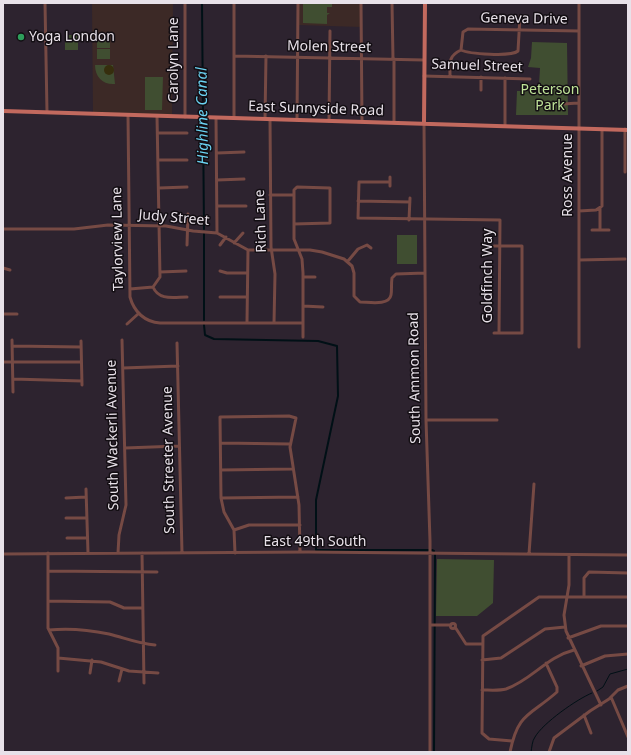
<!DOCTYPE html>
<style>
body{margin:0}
#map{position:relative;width:631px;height:755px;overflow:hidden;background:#2d232f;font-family:"Noto Sans",sans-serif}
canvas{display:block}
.frame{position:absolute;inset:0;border:4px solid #e8e1e9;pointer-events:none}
</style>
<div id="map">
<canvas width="631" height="755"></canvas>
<div class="frame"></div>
</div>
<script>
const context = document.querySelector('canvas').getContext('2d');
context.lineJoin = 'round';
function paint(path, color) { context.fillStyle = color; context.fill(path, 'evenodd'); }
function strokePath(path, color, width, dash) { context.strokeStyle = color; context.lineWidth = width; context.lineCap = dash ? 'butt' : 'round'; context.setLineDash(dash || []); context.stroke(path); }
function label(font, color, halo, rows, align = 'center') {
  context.font = font + ' "Noto Sans",sans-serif'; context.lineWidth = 3; context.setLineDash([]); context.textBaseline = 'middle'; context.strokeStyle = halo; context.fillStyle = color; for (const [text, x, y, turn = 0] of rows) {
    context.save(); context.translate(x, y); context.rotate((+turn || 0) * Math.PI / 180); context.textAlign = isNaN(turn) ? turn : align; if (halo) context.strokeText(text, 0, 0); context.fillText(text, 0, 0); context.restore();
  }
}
paint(new Path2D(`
 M92 3H173L172 116 93 114Z
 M298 3H361V27L298 25Z`), '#3c2926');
paint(new Path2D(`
 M303 3H335L332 4V7H327V13H330L327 15V24L303 23Z
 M65 35H78V50H65Z
 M97 38H110V48H97Z
 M532 42 567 43 568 115H516L517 91H528L529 85 537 87 539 85 540 68 528 67 531 58Z
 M97 49H110V59H97Z
 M95 65H113L115 84C103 85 95 77 95 65Z
 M145 77H163L162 110H145Z
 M397 235H417V264H397Z
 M437 559 494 560 493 603 477 616H436Z`), '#404e31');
paint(new Path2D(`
 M104 70a5 5 0 1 1 10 0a5 5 0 1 1-10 0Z`), '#362e0d');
strokePath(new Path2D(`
 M597 691 603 687 610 674 628 669
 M531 752C532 747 532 741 535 737 543 723 577 699 592 693`), '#001016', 1);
strokePath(new Path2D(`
 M202 3 204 229
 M204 234V320
 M204 325 205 335 214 339 318 341 337 346 338 396 316 500V550H429
 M432 550 434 551
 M434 752 435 555`), '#001016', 2);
strokePath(new Path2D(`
 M45 3 47 112
 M234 3V118
 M361 3 362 122
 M392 3 393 59
 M579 3V347
 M461 50 463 32 468 29 579 31
 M234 56 424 60
 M424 76 530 79
 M450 76C450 63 448 56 461 50 469 54 511 57 518 51L520 16
 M481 90V77
 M563 104 578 103
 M128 115 130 297C134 312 145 322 160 323H303
 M185 117V3
 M216 118 217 233
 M265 119 266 56
 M270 119 271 247 275 274 274 323
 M297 120 298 3
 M329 121 330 31
 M394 122V59
 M424 122 426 420 430 541V752
 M505 125V78
 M625 129V172
 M158 133H187
 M217 153 244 152
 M159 160H187
 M217 180 244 179
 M390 182H359L358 218 500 220 499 333
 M390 186V177
 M159 188 187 187
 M270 195H294
 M358 201 410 202
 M217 206H246
 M600 208V229
 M579 211 596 210 602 206V129
 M409 220 410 198
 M294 224 330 223V188L297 187 294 190V239L302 259 303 273V337
 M3 229H74L108 225 166 226 193 231 217 233 248 250H310L322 252 344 259 352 266 354 273V296L360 302C369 302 389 306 391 295 392 290 391 284 392 278L396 274 425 273
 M592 230H609
 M234 243 243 233
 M187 245 188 214
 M220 245 226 237
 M494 246H522V333H494
 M579 260 625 259
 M348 261 358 249 367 245 371 248
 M3 268 10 270
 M220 271 227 273H247
 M160 272 186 271
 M303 277H315
 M153 287C159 301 174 297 187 297
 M130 289 153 287 160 277 157 116
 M220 297H247
 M303 306 323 307
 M3 314H17
 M247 322 248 250
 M127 324 138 314
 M12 340 13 392
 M81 341 82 385
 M177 343 182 553
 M12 346 81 347
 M3 362H81
 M123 368 178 366
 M13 379 82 381
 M426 420H497
 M221 443 290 444
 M125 448 179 446
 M221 470 292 469
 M86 489 88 553
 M66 498 86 497
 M221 498 298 497
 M66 518H87
 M234 530 249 525H300
 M67 538H87
 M48 553V628L58 648V671
 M118 553 119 535 126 505 122 340
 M142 553 144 683
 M235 553 234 530 224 512 221 498 220 417 289 416 296 418 290 447 299 505 300 552
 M3 554 308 552 628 555
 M529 554 534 484
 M569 555V585L564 615 566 631 601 705
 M48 571 157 572
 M584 597V578L589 572 628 573
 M48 601 110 602 124 608H143
 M450.5 626a2.5 2.5 0 1 1 5 0a2.5 2.5 0 1 1-5 0Z
 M430 625H451
 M455 627 466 644H482
 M49 630C68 628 90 630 109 634 125 638 139 644 155 645
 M568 638 601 626H628
 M58 658 101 662 129 671 158 673
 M482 660 501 658 545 629 565 627
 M581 666 605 656 628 654
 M90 673 92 660
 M119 681 122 669
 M482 690C489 690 499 691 506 689 532 680 546 657 574 650
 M611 697 628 737
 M584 715 591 733
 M512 741 489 739 482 733 483 636 539 597H628
 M510 752C518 712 530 716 557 692V687L546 663
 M549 752 554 738 590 711 609 699 618 690 628 686`), '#764a44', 3);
strokePath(new Path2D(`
 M3 111 628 130
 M424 122 425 3`), '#c2695e', 4);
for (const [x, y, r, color] of [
 [21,37,4,"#2e9e5b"]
]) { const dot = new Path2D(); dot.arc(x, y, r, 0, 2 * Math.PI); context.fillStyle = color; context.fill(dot); strokePath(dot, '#130e13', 1.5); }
label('14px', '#e8e1e9', '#130e13', [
 ["Geneva Drive",524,19,1],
 ["Molen Street",329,47,1],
 ["Carolyn Lane",174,60,-90],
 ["Samuel Street",477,66,2],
 ["East Sunnyside Road",316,109,2],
 ["Ross Avenue",568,175,-90],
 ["Judy Street",174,218,5],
 ["Rich Lane",261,221,-92],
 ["Taylorview Lane",118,239,-91],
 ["Goldfinch Way",488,276,-90],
 ["South Ammon Road",415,378,-91],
 ["South Wackerli Avenue",113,435,-91],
 ["South Streeter Avenue",169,460,-91],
 ["East 49th South",315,542]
]);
label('14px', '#e8e1e9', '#130e13', [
 ["Yoga London",29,37]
], 'left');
label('14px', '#bfe398', '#130e13', [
 ["Peterson",550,90],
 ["Park",550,106]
]);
label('italic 15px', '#6bd3f3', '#130e13', [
 ["Highline Canal",203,116,-91]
]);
</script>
